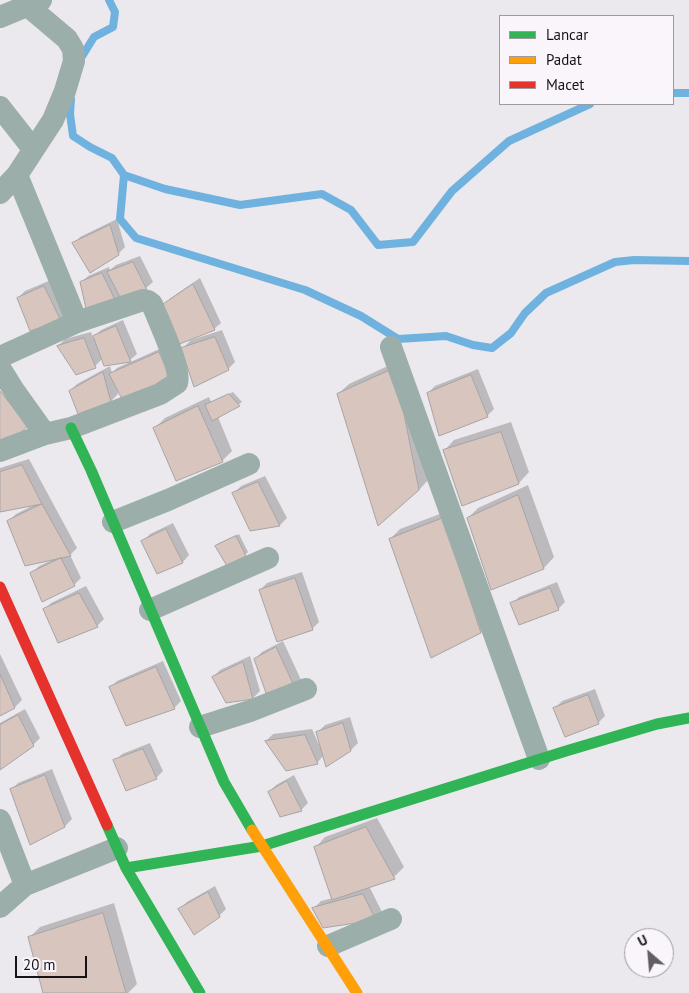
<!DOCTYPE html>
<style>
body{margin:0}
#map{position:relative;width:689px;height:993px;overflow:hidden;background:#ebe9ed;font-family:"PT Sans",sans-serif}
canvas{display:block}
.legend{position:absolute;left:499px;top:15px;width:175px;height:90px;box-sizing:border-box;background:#f9f5fb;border:1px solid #9e9b9f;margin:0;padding:6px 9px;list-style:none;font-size:15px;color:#151316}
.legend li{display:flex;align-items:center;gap:10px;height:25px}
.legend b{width:25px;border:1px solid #9e9b9f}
.north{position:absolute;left:624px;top:928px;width:50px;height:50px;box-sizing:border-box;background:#f9f5fb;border:1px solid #9e9b9f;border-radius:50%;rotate:333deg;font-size:14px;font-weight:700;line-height:20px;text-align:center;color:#151316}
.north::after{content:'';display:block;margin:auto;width:18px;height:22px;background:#605e61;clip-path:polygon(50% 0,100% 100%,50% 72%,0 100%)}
.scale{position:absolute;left:15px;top:956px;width:72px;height:22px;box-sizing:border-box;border:2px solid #151316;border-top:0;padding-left:6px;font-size:15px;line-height:18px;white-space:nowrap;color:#151316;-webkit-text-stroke:4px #f9f5fb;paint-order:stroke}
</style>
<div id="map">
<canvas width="689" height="993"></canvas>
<ul class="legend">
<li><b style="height:6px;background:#30b455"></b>Lancar</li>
<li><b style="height:6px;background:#ff9f0a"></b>Padat</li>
<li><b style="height:6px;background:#e5322d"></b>Macet</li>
</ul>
<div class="north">U</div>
<div class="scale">20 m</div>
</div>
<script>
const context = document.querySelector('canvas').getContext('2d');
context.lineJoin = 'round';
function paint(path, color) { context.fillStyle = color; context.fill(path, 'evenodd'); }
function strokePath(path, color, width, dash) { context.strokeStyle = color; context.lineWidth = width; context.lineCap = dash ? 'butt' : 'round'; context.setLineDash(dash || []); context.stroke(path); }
paint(new Path2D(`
 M117 219 125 247 118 254 74 244 80 237Z
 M140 256 153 282 146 288 116 301 81 283 88 276 109 267 110 270 116 265Z
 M200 278 221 323 214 329 164 305 171 298Z
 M51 280 67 313 61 320 18 298 25 291Z
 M123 320 137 354 130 360 102 359 95 366 76 373 58 346 65 339 91 332 93 338 101 330Z
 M222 330 235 362 228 369 183 348 191 340Z
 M166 346 178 373 117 387 118 394 111 401 70 391 77 384 110 366 112 373 117 368Z
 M405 358 429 479 419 490 338 394 349 384Z
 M478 369 494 409 487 416 428 393 435 386Z
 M233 392 242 402 218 417 232 451 222 461 155 428 165 418 209 397 211 402Z
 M511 422 529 472 519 483 463 505 444 451 454 440Z
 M29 459 77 548 70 555 81 578 74 585 43 600 32 573 39 566 52 560 9 521 16 514 34 505 0 511V468Z
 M265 476 287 518 280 525 251 530 234 493 241 486Z
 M528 485 554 557 544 568 492 589 468 518 478 508Z
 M453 509 490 622 480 632 390 539 400 529Z
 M173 523 189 555 183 562 143 541 150 534Z
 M239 534 248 552 245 555 216 546 219 543Z
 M302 572 319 622 312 629 260 590 267 583Z
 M557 582 565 602 558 609 512 604 519 597Z
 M86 586 104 619 97 626 44 610 51 603Z
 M283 641 302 682 295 689 255 659 262 652Z
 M0 654 22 700 15 707 0 714Z
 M250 656 260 691 253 698 227 702 213 677 220 670Z
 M163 661 181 701 174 708 127 725 110 688 117 681Z
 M595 689 605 716 598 723 555 708 562 701Z
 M25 709 40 738 33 745 0 769V723Z
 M350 717 358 743 351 750 324 755 317 763 266 741 273 734 312 729 320 747 322 746 318 732 325 725Z
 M150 743 163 771 156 778 115 761 122 754Z
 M52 769 72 819 65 826 31 843 11 790 18 783Z
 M294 775 308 803 301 810 269 792 276 785Z
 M377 818 404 867 394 877 369 886 382 912 375 919 314 908 321 901 333 898 315 848 325 837Z
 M215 886 226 909 219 916 180 909 187 902Z
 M114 903 137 984 128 993H44L29 938 40 927Z`), '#0003');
strokePath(new Path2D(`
 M81 58 94 37 113 27 115 12 109 0
 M673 93H689
 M71 99 70 114 73 136 90 147 112 158 124 175 120 219 136 238 305 290 361 316 398 339 446 336 473 345 492 348 511 333 525 313 546 293 615 262 634 260 689 261
 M124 175 165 189 240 205 322 194 351 210 378 245 413 242 452 191 509 141 590 104`), '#70b2df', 8);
const building = new Path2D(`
 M110 225 119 255 90 273 72 243Z
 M133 262 147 290 122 301 107 272Z
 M102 273 116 302 87 313 80 282Z
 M193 284 215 330 177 345 162 305Z
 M44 286 61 321 30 331 17 298Z
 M116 326 131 362 104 366 93 336Z
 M215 337 229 370 194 387 181 348Z
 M84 338 96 368 76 375 57 346Z
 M159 352 172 381 122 399 109 374Z
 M395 368 419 490 378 526 337 394Z
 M103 372 111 402 78 414 69 391Z
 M471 375 488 417 439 436 427 393Z
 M0 391 28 426 3 448 0 444Z
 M229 394 240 406 212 421 205 405Z
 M198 406 223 462 176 481 153 428Z
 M501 432 519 484 462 506 443 450Z
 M22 465 42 504 0 512V472Z
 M258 482 280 526 250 531 232 493Z
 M518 495 544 569 491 590 467 518Z
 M42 504 71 556 25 566 7 521Z
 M443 518 481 633 431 658 389 539Z
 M166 529 183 563 157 574 141 541Z
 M236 536 246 556 227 566 215 546Z
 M61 558 75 586 42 602 30 573Z
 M295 578 313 630 277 642 259 590Z
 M550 588 559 610 519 625 510 603Z
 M79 593 98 627 58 643 43 609Z
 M276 647 296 690 266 693 254 659Z
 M243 662 253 699 226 703 212 677Z
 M156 667 175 709 126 726 109 687Z
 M0 674 15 708 0 716Z
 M588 695 599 724 565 737 553 708Z
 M18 715 34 746 0 770V725Z
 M343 723 351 751 326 767 316 732Z
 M305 735 318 764 286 771 265 741Z
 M143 749 157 779 126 791 113 760Z
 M45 775 65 827 30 845 10 789Z
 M287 781 302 811 280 817 268 792Z
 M366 827 395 879 332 900 314 847Z
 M208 892 220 917 194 935 178 909Z
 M363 894 376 920 323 928 312 908Z
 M103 913 126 993H43L28 937Z`);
paint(building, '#d8c5be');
strokePath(building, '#a6a4a6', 1);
strokePath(new Path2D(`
 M0 17 41 0
 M0 107 33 149
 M17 175 77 322
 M0 193 17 175 53 120 65 91 74 61 73 49 67 39 28 6
 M391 347 539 759
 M0 357 77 322 143 300 148 301 152 304C158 320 182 369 177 383L160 394 71 428 45 434 0 451
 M0 368 15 392 45 434
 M113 522 168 500 249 464
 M150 610 268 558
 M200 727 250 711 306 689
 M0 820 25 885 117 848
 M0 907 25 885
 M328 946 391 919`), '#9baeaa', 22);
strokePath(new Path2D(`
 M71 428 91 470 224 782 252 830
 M107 825 126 868 200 993
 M126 868 262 846 566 751 657 724 689 718`), '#30b455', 11);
strokePath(new Path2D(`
 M252 830 357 993`), '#ff9f0a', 11);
strokePath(new Path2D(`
 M0 587 107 825`), '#e5322d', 11);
</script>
